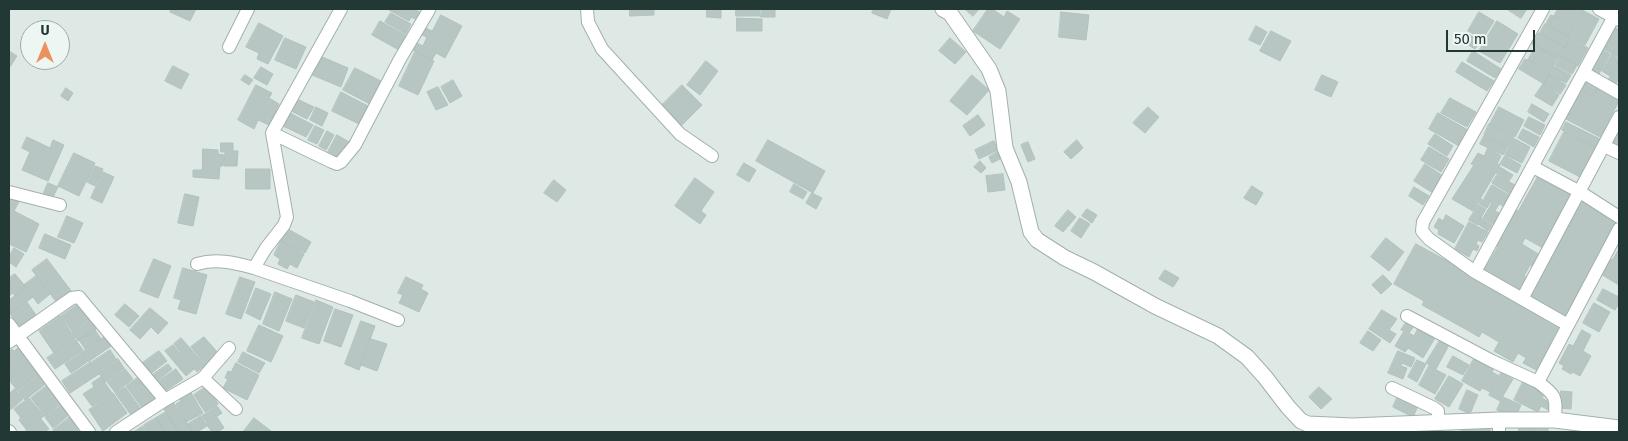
<!DOCTYPE html>
<style>
body{margin:0}
#map{position:relative;width:1628px;height:441px;overflow:hidden;background:#dee9e6;font-family:"Fira Sans",sans-serif}
canvas{display:block}
.frame{position:absolute;inset:0;border:10px solid #213835;pointer-events:none}
.north{position:absolute;left:20px;top:20px;width:50px;height:50px;box-sizing:border-box;background:#eef6f3;border:1px solid #9caaa7;border-radius:50%;rotate:0deg;font-size:14px;font-weight:700;line-height:20px;text-align:center;color:#213835}
.north::after{content:'';display:block;margin:auto;width:18px;height:22px;background:#eb915b;clip-path:polygon(50% 0,100% 100%,50% 72%,0 100%)}
.scale{position:absolute;left:1446px;top:30px;width:89px;height:22px;box-sizing:border-box;border:2px solid #213835;border-top:0;padding-left:6px;font-size:15px;line-height:18px;white-space:nowrap;color:#213835;-webkit-text-stroke:4px #eef6f3;paint-order:stroke}
</style>
<div id="map">
<canvas width="1628" height="441"></canvas>
<div class="frame"></div>
<div class="north">U</div>
<div class="scale">50 m</div>
</div>
<script>
const context = document.querySelector('canvas').getContext('2d');
context.lineJoin = 'round';
function paint(path, color) { context.fillStyle = color; context.fill(path, 'evenodd'); }
function strokePath(path, color, width, dash) { context.strokeStyle = color; context.lineWidth = width; context.lineCap = dash ? 'butt' : 'round'; context.setLineDash(dash || []); context.stroke(path); }
const building = new Path2D(`
 M172 9H196L190 21 170 12Z
 M389 9H414L421 13 417 20 411 17 409 21 389 10Z
 M630 9H654V15L630 16Z
 M707 9H721V18L707 17Z
 M736 9H760V16H736Z
 M762 9H775V17H761Z
 M874 9H891L887 19 872 13Z
 M965 9H979L973 16Z
 M988 9H992L1004 17 1007 11 1020 19 1000 49 973 31Z
 M1507 9H1527L1521 18Z
 M1558 9H1580L1584 11 1574 27 1554 16Z
 M1584 11 1599 19 1585 45 1570 37Z
 M1061 12 1089 15 1086 40 1059 37Z
 M1479 12 1494 21 1483 39 1468 31Z
 M391 13 411 24 406 34 385 22Z
 M441 15 462 26 445 58 436 53 432 60 413 50 417 43 423 46 427 37 422 35 426 28 432 31Z
 M1551 15 1574 28 1569 37 1546 24Z
 M737 18 762 19V31H737Z
 M380 21 407 36 399 50 372 35Z
 M1497 21 1518 34 1500 63 1479 51Z
 M259 23 283 36 268 64 257 59 259 53 246 47Z
 M1545 24 1570 38 1565 47 1540 33Z
 M1256 26 1267 32 1260 45 1249 40Z
 M1614 27 1619 30 1618 57 1602 48Z
 M1271 31 1291 41 1280 61 1260 51Z
 M1467 33 1480 42 1475 49 1462 41Z
 M1539 33 1565 47 1558 58 1532 44Z
 M285 38 306 47 296 69 275 60Z
 M950 38 966 52 955 64 939 51Z
 M1570 38 1588 48 1578 66 1560 56Z
 M1536 46 1557 58 1550 72 1528 60Z
 M1601 49 1610 54 1599 74 1589 69Z
 M9 51 17 56 10 67 9 66Z
 M1473 51 1501 69 1495 78 1467 61Z
 M415 52 434 61 418 95 399 86Z
 M1612 54 1619 60 1610 76 1602 71Z
 M320 56 348 68 341 87 312 75Z
 M1560 56 1577 65 1572 74 1555 65Z
 M1525 59 1550 73 1544 84 1519 69Z
 M706 61 718 71 700 95 687 85Z
 M1462 62 1494 81 1487 91 1456 72Z
 M1618 63 1619 79 1615 85 1608 81Z
 M173 66 189 74 181 89 165 81Z
 M1554 66 1571 75 1566 83 1549 75Z
 M261 67 273 74 267 85 254 78Z
 M355 68 381 81 370 104 343 90Z
 M245 75 253 80 249 85 241 80Z
 M972 75 989 90 967 115 950 101Z
 M1322 75 1338 82 1331 97 1315 90Z
 M1549 75 1566 85 1560 94 1544 84Z
 M453 80 462 96 450 103 441 87Z
 M1585 80 1598 87 1593 96 1580 89Z
 M1543 84 1559 95 1552 106 1535 96Z
 M256 85 272 93 269 98 279 104 269 125 258 120 254 129 238 120Z
 M682 85 702 105 680 127 660 107Z
 M438 87 448 105 436 110 427 92Z
 M66 88 73 93 68 101 61 96Z
 M1580 89 1593 97 1597 89 1619 101 1600 137 1564 118Z
 M341 92 368 106 359 124 332 111Z
 M1450 98 1476 112 1467 127 1441 113Z
 M297 99 314 107 307 119 291 111Z
 M1532 104 1549 114 1544 122 1528 112Z
 M316 107 328 113 322 126 310 120Z
 M1148 107 1159 117 1145 133 1133 123Z
 M1499 107 1524 120 1515 137 1490 124Z
 M290 113 313 125 306 137 283 126Z
 M1438 113 1468 130 1459 146 1429 129Z
 M978 115 985 125 970 136 963 126Z
 M1529 117 1545 125 1540 135 1524 126Z
 M1566 122 1602 140 1597 148 1562 130Z
 M1489 124 1513 137 1507 147 1484 135Z
 M1619 124V148L1608 143Z
 M315 126 324 130 317 144 308 140Z
 M1523 129 1539 137 1534 147 1518 138Z
 M327 131 334 135 326 150 319 146Z
 M1564 132 1595 147 1580 177 1549 161Z
 M1435 134 1453 146 1447 156 1428 144Z
 M337 135 349 142 340 158 328 152Z
 M1484 136 1507 147 1503 155 1480 144Z
 M27 137 50 148 53 140 64 145 48 181 22 170 30 152 22 148Z
 M1513 138 1530 147 1522 163 1505 155Z
 M768 140 825 171 813 193 756 161Z
 M1077 140 1083 148 1071 159 1064 152Z
 M994 141 998 150 979 159 975 150Z
 M1028 142 1035 159 1028 162 1021 145Z
 M221 143H233V151H238L237 166H224L225 152H221Z
 M1429 147 1449 159 1441 172 1421 160Z
 M1488 148 1501 156 1497 164 1500 165 1473 211 1452 199 1474 165 1471 164 1478 153 1484 156Z
 M203 149 218 150V154L224 155 223 166H220L219 179 193 177V170H202Z
 M999 151 1002 158 992 163 989 157Z
 M74 153 95 163 79 196 58 186Z
 M1505 156 1521 165 1517 173 1500 164Z
 M980 161 986 168 981 173 974 167Z
 M744 163 756 170 749 182 737 175Z
 M1425 164 1443 176 1433 193 1414 181Z
 M95 166 103 169 95 186 87 182Z
 M1500 167 1513 175 1509 181 1496 173Z
 M246 169H270V189H246Z
 M103 172 114 177 102 203 91 198Z
 M1003 174 1005 190 988 192 986 176Z
 M1497 175 1515 185 1510 194 1492 183Z
 M1539 175 1573 194 1543 248 1525 238 1522 244 1540 255 1533 266 1530 265 1524 276 1528 278 1521 290 1497 277 1496 279 1483 272 1498 247 1494 245 1498 238 1500 239 1509 224 1506 222 1514 209 1518 211Z
 M695 178 714 192 701 211 706 215 700 224 675 206Z
 M554 180 566 190 557 202 544 193Z
 M48 183 58 187 52 199 43 195Z
 M794 184 807 192 803 199 790 192Z
 M1492 185 1509 195 1503 206 1499 204 1495 211 1499 213 1493 224 1483 218 1492 203 1484 199Z
 M1252 186 1263 193 1256 205 1244 198Z
 M1414 187 1429 196 1423 205 1409 196Z
 M812 193 822 198 816 209 806 203Z
 M185 194 199 197 193 226 178 223Z
 M11 196 20 200 14 211 39 224 26 252 9 244V202Z
 M1481 199 1490 203 1487 208 1479 204Z
 M1582 201 1619 222 1569 319 1528 297Z
 M1478 205 1486 209 1477 225 1469 220Z
 M1087 209 1097 215 1092 223 1082 216Z
 M1068 210 1076 217 1063 232 1055 226Z
 M1446 215 1464 226 1454 243 1438 234 1439 230 1434 227 1439 218 1443 221Z
 M67 216 83 223 74 243 58 237Z
 M1080 218 1090 224 1081 238 1071 231Z
 M1481 218 1492 225 1488 231 1478 224Z
 M1469 222 1488 232 1482 242 1478 240 1476 244 1479 246 1477 251 1473 249 1469 257 1455 249Z
 M288 229 311 242 305 253 281 241Z
 M45 234 71 245 65 259 39 248Z
 M1386 238 1404 252 1389 271 1371 257Z
 M281 241 304 254 297 268 290 264 287 269 278 264 280 259 274 255Z
 M1416 244 1561 323 1550 343 1553 345 1538 371 1523 363 1526 358 1518 353 1513 362 1494 351 1499 342 1482 332 1479 337 1469 331 1422 305 1424 301 1394 284Z
 M14 248 24 254 16 267 9 262V257Z
 M1619 249V285L1599 273 1608 257 1612 260Z
 M47 259 72 292 57 303 32 270Z
 M154 259 171 266 158 298 140 291Z
 M183 268 207 275 196 314 178 309 181 300 174 298Z
 M1165 270 1179 278 1173 287 1159 279Z
 M15 274 26 287 15 296 13 293 9 296V278Z
 M1383 275 1392 284 1381 294 1372 285Z
 M36 276 50 294 38 304 33 297 10 314 9 312V300L26 288 24 285Z
 M240 277 255 282 241 319 226 314Z
 M406 277 423 285 421 289 428 293 419 312 399 303 403 295 398 293Z
 M256 288 271 294 260 320 246 313Z
 M1603 289 1619 297V303L1615 310 1597 300Z
 M275 292 292 299 279 331 263 324Z
 M296 295 314 302 304 328 286 321Z
 M316 300 333 307 319 344 302 338Z
 M27 302 36 315 20 327 10 314Z
 M1594 303 1610 312 1599 332 1583 323Z
 M78 304 89 319 72 331 61 316Z
 M125 304 139 316 129 327 115 315Z
 M150 308 168 323 158 334 151 327 140 339 130 330Z
 M335 309 353 315 341 347 324 341Z
 M1382 310 1397 319 1389 330 1396 334 1390 343 1369 329Z
 M60 316 75 338 54 353 39 331Z
 M90 320 96 329 78 341 72 332Z
 M361 321 375 326 359 370 345 364Z
 M1407 321 1414 326 1409 333 1414 336 1418 328 1435 338 1423 358 1408 348 1405 352 1395 346 1404 331 1401 330Z
 M259 325 283 336 271 362 247 351Z
 M95 330 101 339 85 349 79 340Z
 M1582 330 1591 335 1583 351 1591 356 1580 376 1572 372 1571 374 1562 369 1564 366 1559 363 1569 344 1573 346Z
 M1368 331 1381 340 1373 351 1360 343Z
 M104 337 111 346 88 362 81 353Z
 M204 337 219 354 206 365 191 347Z
 M181 338 205 365 197 372 174 344Z
 M75 339 83 350 55 369 47 358Z
 M371 339 387 344 377 371 361 365Z
 M1440 340 1449 345 1436 369 1426 363Z
 M173 345 194 369 186 376 165 351Z
 M19 347 31 363 11 378 9 375V352L12 349 14 351Z
 M110 350 116 359 98 371 92 362Z
 M159 351 167 361 149 375 141 364Z
 M1398 351 1415 358 1411 367 1402 363 1401 366 1407 368 1403 379 1388 373Z
 M243 352 265 363 259 373 238 362Z
 M81 353 87 362 71 373 65 364Z
 M1476 355 1495 366 1492 372 1499 376 1490 392 1482 388 1480 391 1462 381Z
 M1453 356 1469 365 1463 375 1447 367Z
 M118 359 124 368 105 382 98 372Z
 M1417 360 1426 364 1417 382 1408 377Z
 M91 362 99 374 70 393 62 381Z
 M32 363 40 373 17 390 9 380Z
 M236 363 259 375 247 400 223 388 228 379 225 378 228 371 231 372Z
 M168 364 172 369 155 382 151 376Z
 M1429 366 1446 375 1435 394 1419 385Z
 M125 369 133 379 115 392 107 382Z
 M176 369 183 379 164 392 157 382Z
 M41 373 48 382 25 400 18 391Z
 M1501 373 1513 379 1500 401 1489 395Z
 M1449 376 1463 384 1449 407 1435 399Z
 M101 377 112 393 92 406 83 394 94 387 92 383Z
 M139 377 155 400 143 409 126 386Z
 M1524 380 1546 391 1542 398 1553 404 1550 411 1541 406 1538 412 1514 400Z
 M49 384 55 392 37 406 31 398Z
 M207 386 218 404 205 412 194 395Z
 M125 387 141 409 131 415 115 393Z
 M1319 387 1332 399 1321 409 1309 397Z
 M15 389 23 399 9 411V394Z
 M1467 390 1478 395 1470 414 1459 409Z
 M190 391 203 413 186 422 176 404 181 401 179 398Z
 M1561 391 1572 392 1571 409 1559 408Z
 M113 393 127 413 103 431 89 410Z
 M54 394 61 403 45 416 38 406Z
 M1398 396 1418 406 1413 417 1393 407Z
 M1503 397 1521 405 1515 418 1497 410Z
 M29 398 36 407 21 418 14 409Z
 M173 402 193 432H179L166 412 163 408Z
 M61 405 69 415 53 428 45 417Z
 M217 406 222 413 207 423 202 416Z
 M37 407 44 416 26 429 19 420Z
 M166 412 179 432H165L156 418Z
 M201 416 207 426 197 432H193L188 424Z
 M70 417 79 429 76 432H55L53 430Z
 M217 417 224 428 217 432H212L206 424Z
 M156 418 165 432H148L144 425Z
 M254 418 271 431 270 432 244 431Z
 M41 419 49 429 44 432H27L26 430Z
 M1529 424 1548 425V432H1529Z
 M1519 425H1528V432H1519Z
 M143 426 147 432H134Z
 M1490 427V432H1461V428Z`);
paint(building, '#b7c6c2');
strokePath(building, '#b1c2bd', 1);
const minor = new Path2D(`
 M341 9 272 133 287 217 284 225 266 248 254 268 350 301 398 320
 M587 9 588 22 602 49 680 134 712 156
 M1543 9 1423 222 1422 231 1429 239 1475 272 1568 325
 M1599 9 1619 20
 M229 47 248 9
 M1584 73 1619 93
 M272 133 332 162 337 164 341 162 355 145 400 59 429 10
 M1604 146 1619 153
 M1533 167 1580 192 1619 217
 M9 192 60 205
 M197 264C217 258 235 263 254 268
 M1475 272 1618 9
 M1522 299 1619 117
 M1407 316 1492 361 1538 382
 M9 324 89 432
 M9 342 72 298 79 297 165 400
 M203 378 236 409
 M1392 388 1434 408 1438 411V423
 M1555 420C1556 397 1557 396 1538 382L1619 229
 M9 431 10 432
 M116 432 165 400 203 378 229 348
 M1499 432V420`);
const tertiary = new Path2D(`
 M943 9 950 13 989 69 998 91 1005 148 1019 182 1031 232 1037 240 1065 258 1094 272 1155 306 1218 336 1247 357 1265 377 1288 407 1301 421 1308 424 1352 426 1499 420H1555L1619 428`);
strokePath(minor, '#a2b0ad', 14);
strokePath(tertiary, '#a2b0ad', 17);
strokePath(minor, '#fff', 12);
strokePath(tertiary, '#fff', 15);
</script>
